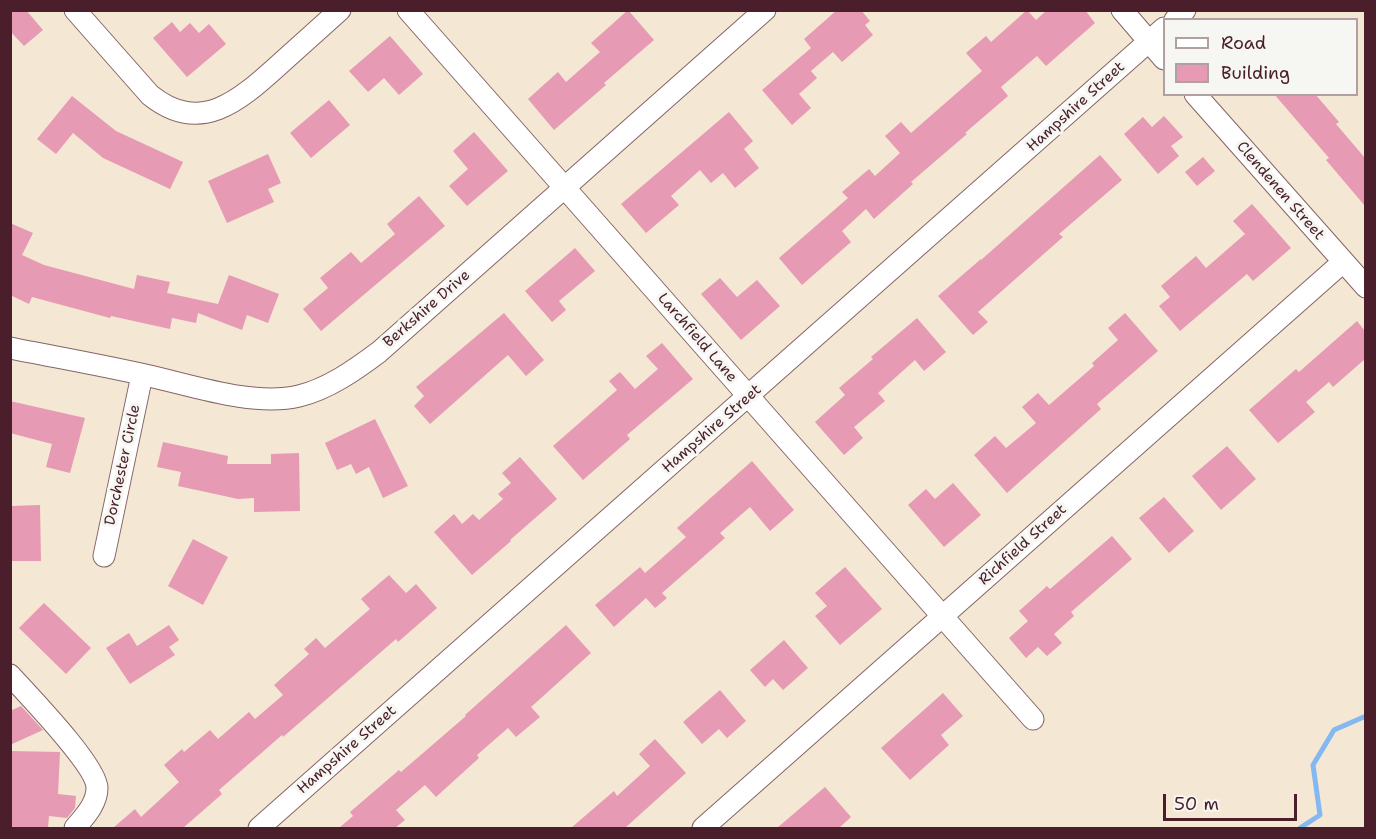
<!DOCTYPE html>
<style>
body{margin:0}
#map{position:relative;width:1376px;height:839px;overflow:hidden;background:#f4e7d4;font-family:"Shantell Sans",sans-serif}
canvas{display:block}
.frame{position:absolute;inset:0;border:12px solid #4a1f2b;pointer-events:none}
.legend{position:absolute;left:1163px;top:18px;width:195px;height:78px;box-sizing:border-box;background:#f6f6f2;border:2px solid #b1a0a2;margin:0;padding:8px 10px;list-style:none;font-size:18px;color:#4a1f2b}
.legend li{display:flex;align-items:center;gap:12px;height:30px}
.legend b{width:30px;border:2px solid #b1a0a2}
.scale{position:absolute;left:1163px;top:794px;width:134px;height:27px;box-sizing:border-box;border:3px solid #4a1f2b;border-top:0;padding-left:8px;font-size:18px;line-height:21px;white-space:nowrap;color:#4a1f2b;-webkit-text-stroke:4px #f6f6f2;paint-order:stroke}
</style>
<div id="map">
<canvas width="1376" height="839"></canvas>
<div class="frame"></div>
<ul class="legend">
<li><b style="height:8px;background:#fff"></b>Road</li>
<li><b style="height:16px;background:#e79ab4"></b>Building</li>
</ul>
<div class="scale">50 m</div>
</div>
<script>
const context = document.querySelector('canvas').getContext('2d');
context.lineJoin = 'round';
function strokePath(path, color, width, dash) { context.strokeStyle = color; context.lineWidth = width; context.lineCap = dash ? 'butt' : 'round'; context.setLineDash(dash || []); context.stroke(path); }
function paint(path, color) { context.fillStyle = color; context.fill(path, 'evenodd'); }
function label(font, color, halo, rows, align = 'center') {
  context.font = font + ' "Shantell Sans",sans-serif'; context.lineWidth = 6; context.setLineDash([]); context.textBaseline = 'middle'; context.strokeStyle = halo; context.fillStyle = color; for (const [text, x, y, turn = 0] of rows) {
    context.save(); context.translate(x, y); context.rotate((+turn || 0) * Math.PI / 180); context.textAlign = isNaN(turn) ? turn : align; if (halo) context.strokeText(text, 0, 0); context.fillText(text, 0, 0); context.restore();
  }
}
strokePath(new Path2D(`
 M1300 828 1320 815 1313 765 1334 730 1366 716`), '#83b8f2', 5);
paint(new Path2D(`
 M10 10H26L43 30 24 46 10 31Z
 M628 10 654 40 604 83 606 85 554 130 528 99 558 72 566 82 600 52 591 43Z
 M837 10H861L870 21 865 25 873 35 842 62 833 52 811 71 817 78 799 94 811 108 792 125 762 90 811 48 804 39Z
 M1027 10 1036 20 1047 10H1085L1095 23 1046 66 1037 56 1001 87 1008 96 965 133 967 134 911 182 913 184 874 219 866 209 842 231 851 242 802 285 779 258 848 198 842 192 869 169 875 176 900 153 885 136 901 122 911 133 982 71 966 53 986 36 991 42Z
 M172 22 180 32 190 23 199 33 209 24 226 44 187 77 153 38Z
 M390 36 423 74 399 95 384 78 368 92 349 71Z
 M1274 94H1315L1339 122 1336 124 1365 158V206L1326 160 1329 158Z
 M72 96 116 131 183 162 170 189 103 158 73 133 56 154 37 139Z
 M329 100 350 125 311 158 290 133Z
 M729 112 753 141 744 149 759 168 735 188 723 173 711 183 700 170 671 196 679 205 646 233 621 204Z
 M1164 116 1183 137 1171 146 1179 156 1158 174 1124 134 1143 117 1152 127Z
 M474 132 508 171 467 206 449 186 468 169 453 151Z
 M268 154 281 183 268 189 274 202 227 223 208 181Z
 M1100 155 1122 180 1059 234 1063 237 978 312 988 322 973 335 938 296 981 259V260Z
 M1203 157 1215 171 1197 186 1185 172Z
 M419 196 445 226 321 331 303 309 328 288 320 278 351 252 361 263 395 234 387 224Z
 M1252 204 1291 248 1253 281 1247 274 1180 331 1159 306 1170 297 1161 286 1196 256 1206 268 1245 234 1233 221Z
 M10 223 33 233 22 255 44 265 134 289 137 275 170 282 167 293 218 304 229 275 279 294 268 323 247 315 242 330 198 313 196 323 172 318 170 329 111 316 110 318 32 297 29 304 10 295Z
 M575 248 595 271 559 301 566 310 552 322 525 291Z
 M720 278 737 297 757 280 780 306 741 340 701 294Z
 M504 313 544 360 526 376 508 355 430 424 414 406 424 396 416 387Z
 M1125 313 1158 351 1097 404 1101 409 1007 493 974 455 995 436 1006 448 1036 423 1022 407 1038 393 1049 405 1094 366 1092 363 1118 340 1108 328Z
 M917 318 946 352 924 371 915 360 878 393 885 401 854 427 863 438 844 455 815 422 845 395 839 388 873 359 871 357Z
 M1357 321 1365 331V359L1333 387 1329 382 1306 402 1315 412 1278 443 1249 410 1296 369 1299 372Z
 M662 343 693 379 627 435 630 439 583 480 553 446 617 390 609 381 620 372 635 389 658 369 646 356Z
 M10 401 85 418 70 473 46 467 52 444 10 433Z
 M375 419 408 486 383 498 369 467 356 474 351 464 337 470 325 443Z
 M163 442 228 456 227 464H271V454L299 453 300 511 254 512V498L238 499 178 486 181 472 157 467Z
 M1227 446 1256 479 1221 510 1192 476Z
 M520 457 557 499 510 540 511 541 472 575 434 532 454 514 462 524 473 514 479 520 503 499 498 494 511 483 502 473Z
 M752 461 794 510 770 531 750 507 720 533 725 538 662 593 667 598 655 608 646 598 614 627 595 605 640 567 645 573 686 537 677 528Z
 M953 483 981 515 944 547 908 505 926 489 935 499Z
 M1164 497 1194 531 1169 553 1139 518Z
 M40 505 41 561H11L10 506Z
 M1112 536 1132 559 1071 612 1074 616 1054 634 1062 643 1047 656 1038 647 1026 658 1009 638 1028 621 1019 611 1047 586 1050 589Z
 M193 539 228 557 203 605 168 586Z
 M845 567 882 609 840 645 815 616 827 606 815 593Z
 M389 575 406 593 416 584 437 608 398 642 396 639 283 737 282 735 219 790 222 794 183 828H113L135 809 141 817 179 782 164 765 182 749 184 752 210 730 218 739 249 712 255 719 283 695 274 685 309 654 304 649 316 638 325 648 370 609 361 599Z
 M44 603 91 648 66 674 19 628Z
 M169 625 179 640 169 647 175 655 130 684 106 648 129 633 137 646Z
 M566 625 591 653 531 707 540 717 516 737 508 728 477 755 479 758 436 797 425 785 396 810 405 820 395 828H339L353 816 350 812 399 770 401 772 466 716 465 715Z
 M784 640 808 668 783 690 773 679 765 687 750 670Z
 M720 690 746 721 727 738 719 729 702 744 683 722Z
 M943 693 963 716 941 735 949 745 910 780 881 748Z
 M21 706 43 730 10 745V711Z
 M655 739 686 773 625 828H571L614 791 617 796 650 766 639 754Z
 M10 751 60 752 58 794 76 796 75 808 67 818 49 816 48 828H10Z
 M825 787 851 817 839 828H777Z`), '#e79ab4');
const minor = new Path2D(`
 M75 10 150 95C202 137 242 98 281 63 301 45 320 28 340 10
 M408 10 1033 719
 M1122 10 1164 59
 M1175 20 1185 10
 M1195 94 1366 287
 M10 348C55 357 101 365 145 375 191 385 253 407 299 396 328 389 355 370 379 352L765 10
 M104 556 142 375
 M10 675C28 695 97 766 97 788 97 804 84 817 75 828
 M259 828 1164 28
 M703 828 1343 262`);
strokePath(minor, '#866566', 23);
strokePath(minor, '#fff', 21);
label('15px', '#4a1f2b', '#f6f6f2', [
 ["Hampshire Street",1076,107,-42],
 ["Clendenen Street",1280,191,49],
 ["Berkshire Drive",427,309,-41],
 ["Larchfield Lane",697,338,49],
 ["Hampshire Street",712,429,-41],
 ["Dorchester Circle",123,465,-78],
 ["Richfield Street",1023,545,-42],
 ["Hampshire Street",347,750,-41]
]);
</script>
